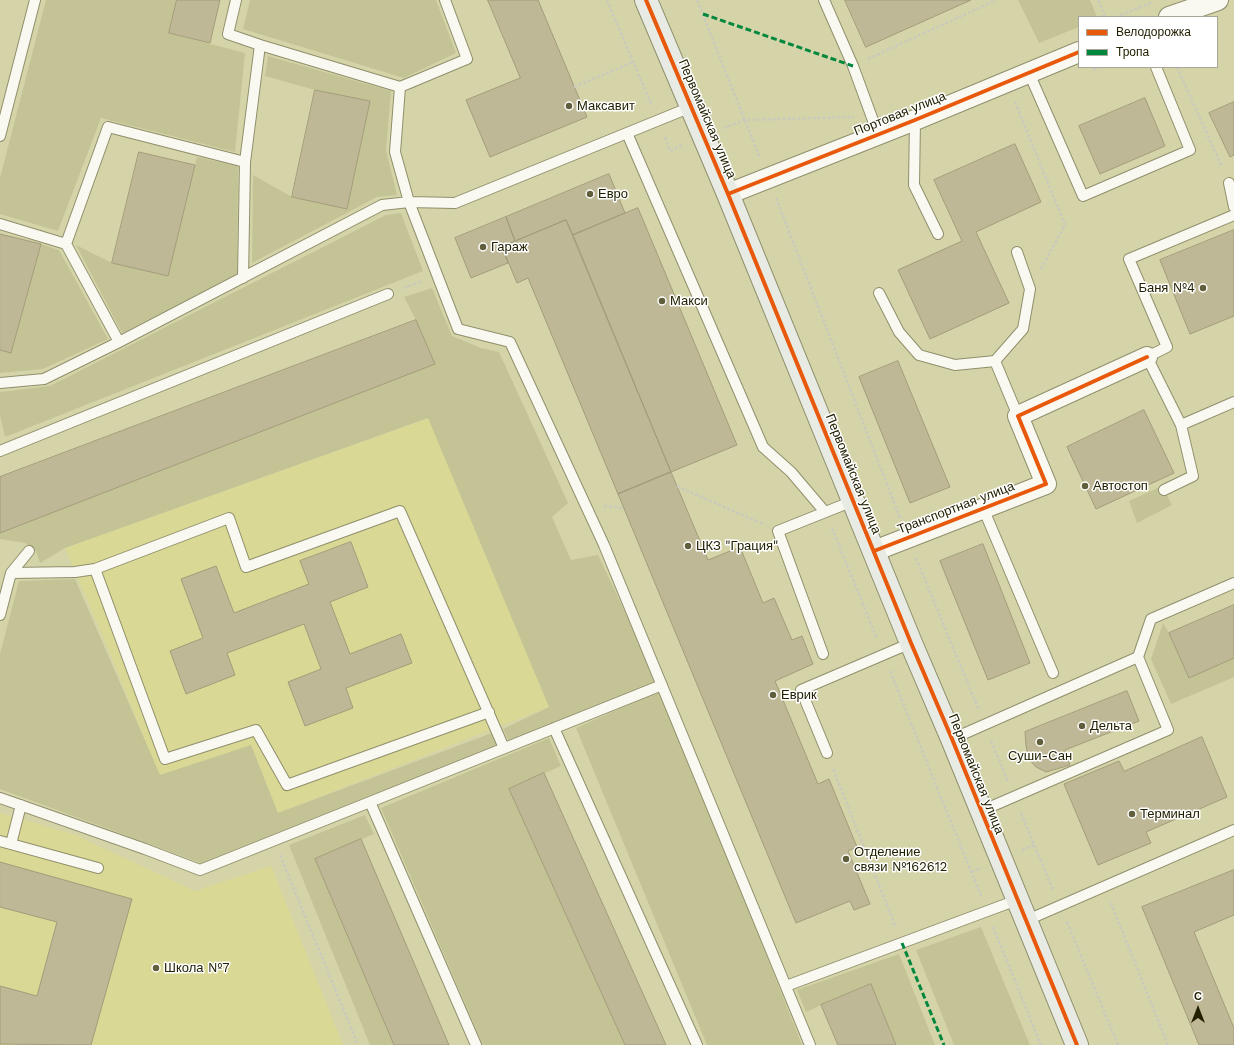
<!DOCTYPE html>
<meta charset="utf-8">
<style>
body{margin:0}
#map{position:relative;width:1234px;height:1045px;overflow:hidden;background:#d5d4a8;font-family:"Work Sans",sans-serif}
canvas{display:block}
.legend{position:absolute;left:1078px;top:16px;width:140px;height:52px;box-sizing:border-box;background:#fff;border:1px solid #a7a699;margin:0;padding:5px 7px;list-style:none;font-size:12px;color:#222001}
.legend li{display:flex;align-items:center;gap:8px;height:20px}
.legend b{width:20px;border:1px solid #a7a699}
.north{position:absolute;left:1178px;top:989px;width:40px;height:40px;-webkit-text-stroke:3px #fff;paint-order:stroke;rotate:0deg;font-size:11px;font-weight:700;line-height:16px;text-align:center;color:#222001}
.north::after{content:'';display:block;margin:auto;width:14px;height:18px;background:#222001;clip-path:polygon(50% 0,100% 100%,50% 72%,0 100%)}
</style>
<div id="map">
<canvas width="1234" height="1045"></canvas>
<ul class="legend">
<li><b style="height:5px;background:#e8590c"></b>Велодорожка</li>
<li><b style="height:5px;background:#00873e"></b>Тропа</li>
</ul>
<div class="north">С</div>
</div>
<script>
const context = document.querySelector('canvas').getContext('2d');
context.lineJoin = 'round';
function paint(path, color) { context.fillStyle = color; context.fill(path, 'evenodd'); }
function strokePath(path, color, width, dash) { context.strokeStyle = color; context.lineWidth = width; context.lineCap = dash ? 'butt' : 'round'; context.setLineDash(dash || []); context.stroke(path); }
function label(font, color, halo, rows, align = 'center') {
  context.font = font + ' "Work Sans",sans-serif'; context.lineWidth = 3; context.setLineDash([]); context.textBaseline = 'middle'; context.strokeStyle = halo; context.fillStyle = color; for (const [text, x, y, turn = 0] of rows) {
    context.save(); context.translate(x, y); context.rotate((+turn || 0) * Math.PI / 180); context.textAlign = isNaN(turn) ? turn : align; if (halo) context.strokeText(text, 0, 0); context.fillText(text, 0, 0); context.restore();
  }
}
paint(new Path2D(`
 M429 418 549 707 278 813 251 746 159 775 109 651 65 548Z
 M0 813 73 834 195 891 271 866 343 1045H0Z`), '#d9d894');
paint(new Path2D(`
 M46 0H177L169 33 245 53 235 152 101 118 58 231 0 214V178Z
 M250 0H436L456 53 404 78 243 29Z
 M1018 0H1090L1097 17H1079V27L1039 43Z
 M268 56 391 91 386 150 397 195 377 197 252 263 253 175 292 197 347 209 370 101 315 90 265 76Z
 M197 157 238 166 237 275 122 333 76 245 112 263 168 276Z
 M401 213 423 271 5 437 0 415V392L50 386 386 215Z
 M41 244 59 250 108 339 43 369 0 373V350L11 353Z
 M432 288 452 336 481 348 499 352 568 503 552 517 571 560 598 555 658 681 509 741 503 729 549 707 428 418 65 548 40 563 36 551 25 543 0 539V533L434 364 416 320 404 297Z
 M1162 486 1172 505 1137 523 1129 501Z
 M75 579 160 775 251 745 278 813 492 733 499 747 369 796 201 863 0 789V654L19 581Z
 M1163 623 1169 633 1189 678 1234 658V677L1171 704 1151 659Z
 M661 690 802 1045H707L576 728Z
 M549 738 561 766 509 789 625 1045H483L381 808Z
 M365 815 374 834 315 859 394 1045H370L289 845Z
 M981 927 1030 1045H954L916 950Z
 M899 954 935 1045H896L871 984 821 1005 806 1012 797 990Z`), '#c4c396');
const building = new Path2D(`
 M177 0H220L210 43 169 33Z
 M488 0H538L587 117 490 157 466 100 520 78Z
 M845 0H971L866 47Z
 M315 90 370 101 347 209 292 197Z
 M1145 98 1165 146 1100 174 1079 126Z
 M1234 102V155L1230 157 1209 113Z
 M1015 144 1041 202 976 232 1009 303 930 339 898 270 962 241 934 180Z
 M139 152 195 165 168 276 112 263Z
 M609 174 625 213 573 235 566 220 515 241 506 217Z
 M638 208 737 445 671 472 573 235Z
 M506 217 515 241 502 247 508 263 471 278 455 238Z
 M566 220 671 472 618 494 528 278 517 283 502 247Z
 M1234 230V316L1190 334 1160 260Z
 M0 234 41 244 11 353 0 350Z
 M416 320 435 364 0 533V477Z
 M898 361 950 487 910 503 859 377Z
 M1144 410 1174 473 1096 509 1067 447Z
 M671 472 708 560 740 547 763 603 774 598 792 640 802 636 813 664 775 681 818 784 829 779 857 847 848 851 870 904 854 910 850 901 796 923 618 494Z
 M351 542 368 587 330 602 350 654 401 634 412 663 346 688 353 708 305 726 288 682 321 669 304 624 227 653 235 675 186 694 170 651 203 638 181 579 216 566 234 613 309 584 300 561Z
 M983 544 1030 663 988 680 940 561Z
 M1234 605V658L1189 678 1169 633Z
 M1127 691 1139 721 1065 750 1070 765 1046 772 1036 767 1029 759 1026 746 1025 732Z
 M1202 737 1227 797 1146 832 1151 843 1098 865 1064 784 1119 761 1124 771Z
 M544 773 666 1045H625L509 789Z
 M361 839 449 1045H394L315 859Z
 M0 862 132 899 91 1045 0 1044V986L37 996 57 922 0 907Z
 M1234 870V915L1194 932 1234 1028V1045H1199L1142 907Z
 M871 984 896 1045H838L821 1005Z`);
paint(building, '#beb896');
strokePath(building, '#a39c7a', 1);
const lane = new Path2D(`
 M236 0 228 34 260 45 245 162 243 278
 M824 0 853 66 878 134
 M260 45 400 87 467 59 445 0
 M1029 73 1083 196 1190 150 1156 67
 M400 87 395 152 409 202 458 329 510 342 604 545 810 1045
 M915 120 914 185 938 234
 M627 133 763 447 791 472 825 512
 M0 136 35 0
 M1229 183 1234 207
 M1234 215 1129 259 1167 347 1147 357 1181 425 1234 402
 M0 224 66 244 108 127 245 162
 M66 244 119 342
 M1017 252 1030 289 1023 329 995 361 1018 416
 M879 293 899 332 919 355 955 365 995 361
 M0 383 44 379 119 342 382 205 409 202 455 203 691 107
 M0 451 388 294
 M1164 490 1193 476 1181 425
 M983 508 1053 673
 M95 569 165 759 256 730 287 785 489 712
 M11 573 75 572 95 569 229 518 246 567 400 511 504 748
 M0 615 11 573 29 551
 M823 654 778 531 853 501
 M554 728 697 1045
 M952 739 1138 657 1151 619 1234 583
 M827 753 801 690 911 643
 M0 798 145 849 200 870 370 802
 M981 811 1168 730 1138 657
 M0 841 98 868
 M11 844 21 805
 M1025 921 1234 830
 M786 986 1017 900
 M476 1045 370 802 662 685`);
const street = new Path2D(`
 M1169 17 1218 0
 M728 194 915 120 1079 52
 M874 551 1046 484 1018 416 1147 357`);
const secondary = new Path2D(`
 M646 0 728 194 911 643 952 739 1077 1045`);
strokePath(lane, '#908f6c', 12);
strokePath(street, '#908f6c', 22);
strokePath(secondary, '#908f6c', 24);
strokePath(new Path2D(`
 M607 0 651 104
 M697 0 760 158
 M1098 0 1105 17
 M1116 17 1151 3
 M868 59 996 0
 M1177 67 1222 167
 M1093 70 1101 67
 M574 87 633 62
 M1015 102 1065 225 1041 269
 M724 128 745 120 854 117
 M665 137 670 151 683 145
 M776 198 900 518
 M404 288 422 281
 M677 486 763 524
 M604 506 624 508
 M832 528 877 639
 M916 558 978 708
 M890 671 981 896
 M991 741 1008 781
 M833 769 896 928
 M1021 813 1053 890
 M1022 850 1034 845
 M280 855 358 1045
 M971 872 981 868
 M1111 903 1168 1045
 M1067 922 1118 1045
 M993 927 1041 1045`), '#cacabc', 2.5, [3, 2]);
strokePath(lane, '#f9f9f2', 10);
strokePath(street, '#f9f9f2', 20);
strokePath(secondary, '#e8ebe4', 22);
strokePath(new Path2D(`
 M703 14 853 66
 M902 943 944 1045`), '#00873e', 3, [6, 3]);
strokePath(new Path2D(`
 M646 0 728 194 911 643 952 739 1077 1045
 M728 194 915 120 1079 52
 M874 551 1046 484 1018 416 1147 357`), '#e8590c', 4);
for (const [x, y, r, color] of [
 [569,106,4,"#615f3b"],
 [590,194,4,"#615f3b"],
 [483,247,4,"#615f3b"],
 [1203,288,4,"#615f3b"],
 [662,301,4,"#615f3b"],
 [1085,486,4,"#615f3b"],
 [688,546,4,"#615f3b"],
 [773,695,4,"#615f3b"],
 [1082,726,4,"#615f3b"],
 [1040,742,4,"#615f3b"],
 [1132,814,4,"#615f3b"],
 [846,859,4,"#615f3b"],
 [156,968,4,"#615f3b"]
]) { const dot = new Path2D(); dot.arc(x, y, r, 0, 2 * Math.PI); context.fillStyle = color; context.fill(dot); strokePath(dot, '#fff', 1.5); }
label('13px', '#222001', '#fff', [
 ["Максавит",577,106],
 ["Евро",598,194],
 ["Гараж",491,247],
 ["Баня №4",1195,288,"right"],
 ["Макси",670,301],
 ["Автостоп",1093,486],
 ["ЦКЗ \"Грация\"",696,546],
 ["Еврик",781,695],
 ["Дельта",1090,726],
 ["Суши-Сан",1040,756,"center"],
 ["Терминал",1140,814],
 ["Отделение",854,852],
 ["связи №162612",854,867],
 ["Школа №7",164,968]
], 'left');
label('13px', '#222001', '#fff', [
 ["Портовая улица",900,114,-22],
 ["Первомайская улица",707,119,67],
 ["Первомайская улица",853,474,68],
 ["Транспортная улица",956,508,-21],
 ["Первомайская улица",976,774,68]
]);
</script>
